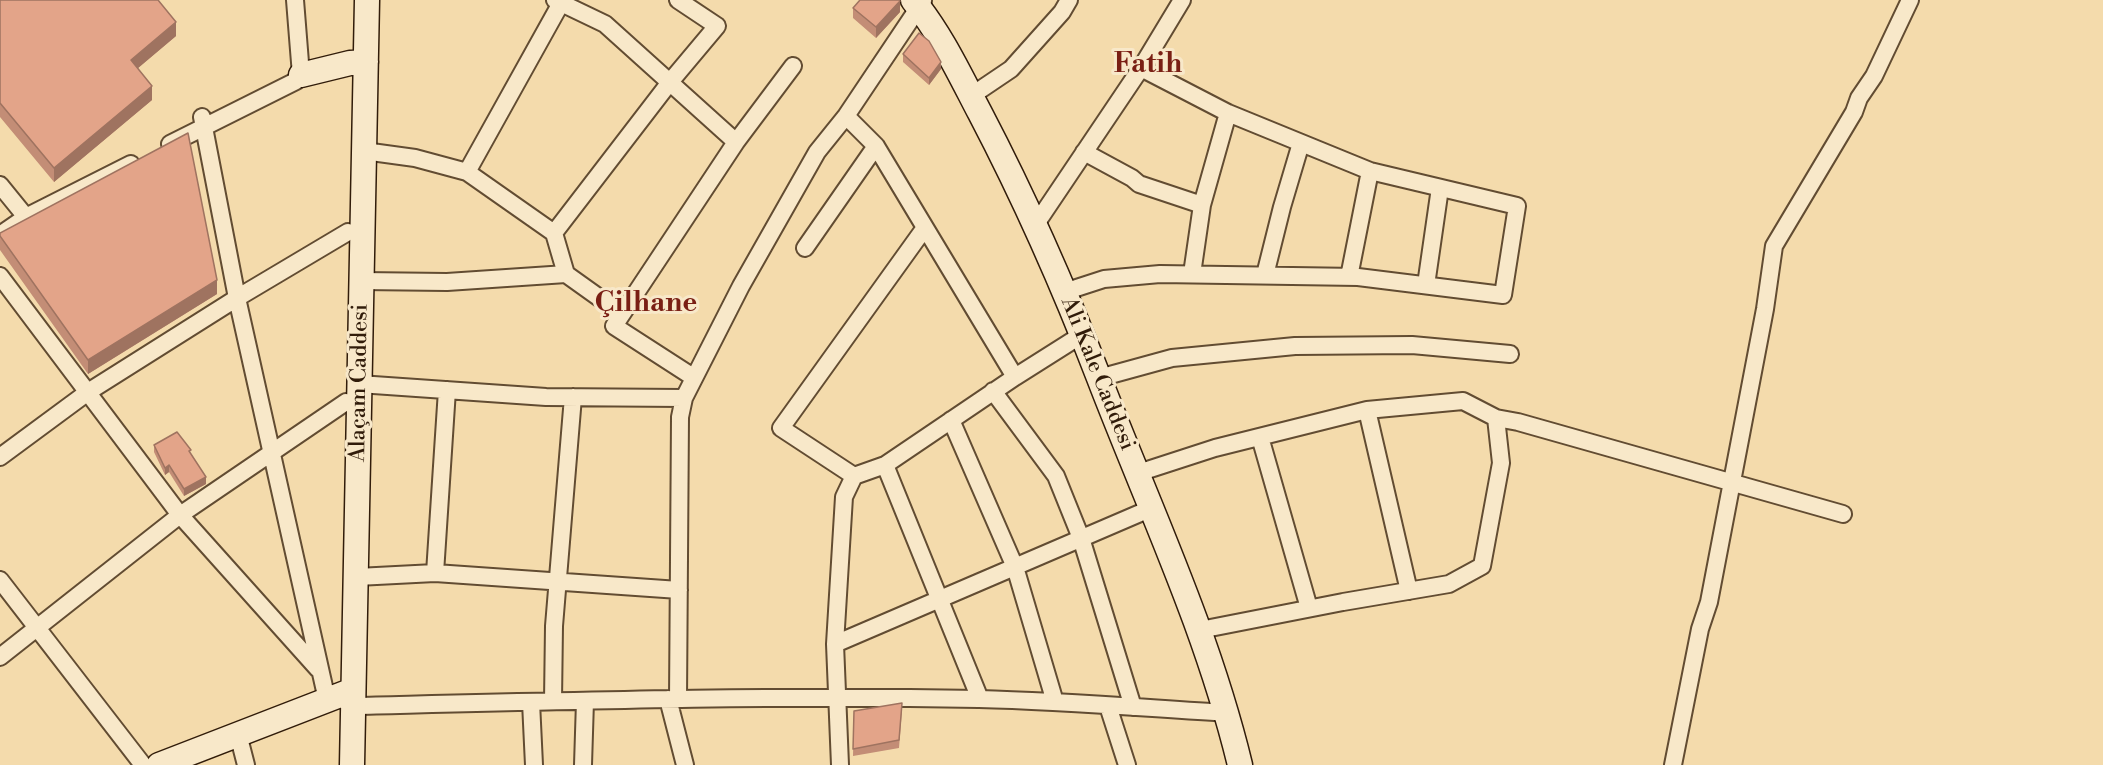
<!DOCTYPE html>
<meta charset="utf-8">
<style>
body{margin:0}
canvas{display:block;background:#f4dbac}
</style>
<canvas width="2103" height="765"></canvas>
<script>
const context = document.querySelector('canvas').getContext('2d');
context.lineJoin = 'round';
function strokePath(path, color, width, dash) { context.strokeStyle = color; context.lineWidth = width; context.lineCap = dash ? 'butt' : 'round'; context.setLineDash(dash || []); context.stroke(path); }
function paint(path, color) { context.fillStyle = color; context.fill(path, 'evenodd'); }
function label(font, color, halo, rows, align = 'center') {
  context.font = font + ' "Libre Bodoni",serif'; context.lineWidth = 6; context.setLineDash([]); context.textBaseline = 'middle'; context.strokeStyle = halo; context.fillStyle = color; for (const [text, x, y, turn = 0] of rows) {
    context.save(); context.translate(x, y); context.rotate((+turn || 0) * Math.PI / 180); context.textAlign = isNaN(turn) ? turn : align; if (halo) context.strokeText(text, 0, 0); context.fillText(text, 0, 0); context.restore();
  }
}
const minor = new Path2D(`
 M555 0 605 24 736 142
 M971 96 1011 69 1062 12 1069 0
 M846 116 876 146 1015 377
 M202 117 237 298 327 700
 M170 144 296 81 301 75 295 0
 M364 151 415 158 467 172 554 233 566 274 622 314 614 326 693 377
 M1084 152 1132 178 1139 184 1202 205
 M467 172 561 3
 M0 185 26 217
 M1036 224 1141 68 1182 0
 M554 233 670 82 717 26 678 0
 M0 235 26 217 131 164
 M805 248 876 146
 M1192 274 1202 205 1228 113
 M1265 275 1282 207 1301 143
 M0 276 180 515 318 669
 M1349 277 1370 171
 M361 281 447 282 566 274
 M1426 285 1440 188
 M1064 292 1104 279 1160 274 1358 277 1503 295 1517 206 1370 171 1228 113 1141 68
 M622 314 736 142 793 66
 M1099 378 1172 358 1295 346 1412 345 1510 354
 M359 384 546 397 684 398
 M993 391 1056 476 1081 538 1133 707
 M1367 410 1409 591
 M1496 418 1518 422 1843 514
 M951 420 1015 567 1055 702
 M1260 437 1309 608
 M0 457 88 392 237 298 348 232
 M885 465 980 699
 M1138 473 1215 448 1367 410 1463 401 1496 418 1501 463 1482 566 1449 584 1343 602 1200 630
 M854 476 781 428 924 229
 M435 573 447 390
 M357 577 435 573 679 590
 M0 580 143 765
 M835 644 1152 508
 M0 657 180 515 346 402
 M668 699 685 765
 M678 699 680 417 684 398 741 286 817 152 846 116 923 1
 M553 701 554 626 573 397
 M531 702 534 765
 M353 706C561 701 770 695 979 699 1062 701 1145 708 1228 713
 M1108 706 1127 765
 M238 734 246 765
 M583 765 585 701
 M840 765 835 644 844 497 854 476 885 465 1015 377 1083 334
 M1673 765 1700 629 1709 602 1765 309 1774 246 1854 112 1859 98 1874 76 1910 0`);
const secondary = new Path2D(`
 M913 0C941 34 960 75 980 113 1025 199 1064 287 1099 378 1149 508 1207 629 1240 765
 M301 75 350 63 366 62
 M159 765 353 690
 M352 765 367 0`);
strokePath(minor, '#624c32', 20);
strokePath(secondary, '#311c0a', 27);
strokePath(minor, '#f8e8c9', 16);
strokePath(secondary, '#f8e8c9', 24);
paint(new Path2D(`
 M0 0 176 36 138 68 152 100 54 182 0 117Z
 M853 8 900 12 876 38 853 18Z
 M903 54 941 69 929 85 903 62Z
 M0 233 217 294 88 374 0 250Z
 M154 445 191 454 206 484 184 496 169 472 165 475 154 452Z
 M902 710 899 748 853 756 854 711Z`), '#c38d76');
paint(new Path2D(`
 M900 1V12L876 38V27Z
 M176 22V36L131 74V60Z
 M941 62V69L929 85V78Z
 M152 86V100L54 182V168Z
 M217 280V294L88 374V360Z
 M169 465V472L165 475V468Z
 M206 477V484L184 496V489Z`), '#9f7360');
const building = new Path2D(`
 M0 0H158L176 22 131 60 152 86 54 168 0 103Z
 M860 0H899L900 1 876 27 853 8Z
 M919 33 929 41 941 62 929 78 903 54Z
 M188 133 217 280 88 360 0 236V233Z
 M177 432 191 450 189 451 206 477 184 489 169 465 165 468 154 445Z
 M902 703 899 740 853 749 854 711Z`);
paint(building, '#e3a489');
strokePath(building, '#9f7360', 1.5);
label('22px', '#311c0a', '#f8e8c9', [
 ["Ali Kale Caddesi",1097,374,68],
 ["Alaçam Caddesi",360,383,-89]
]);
label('bold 28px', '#7a1f14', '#f8e8c9', [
 ["Fatih",1148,65],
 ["Çilhane",646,304]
]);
</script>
